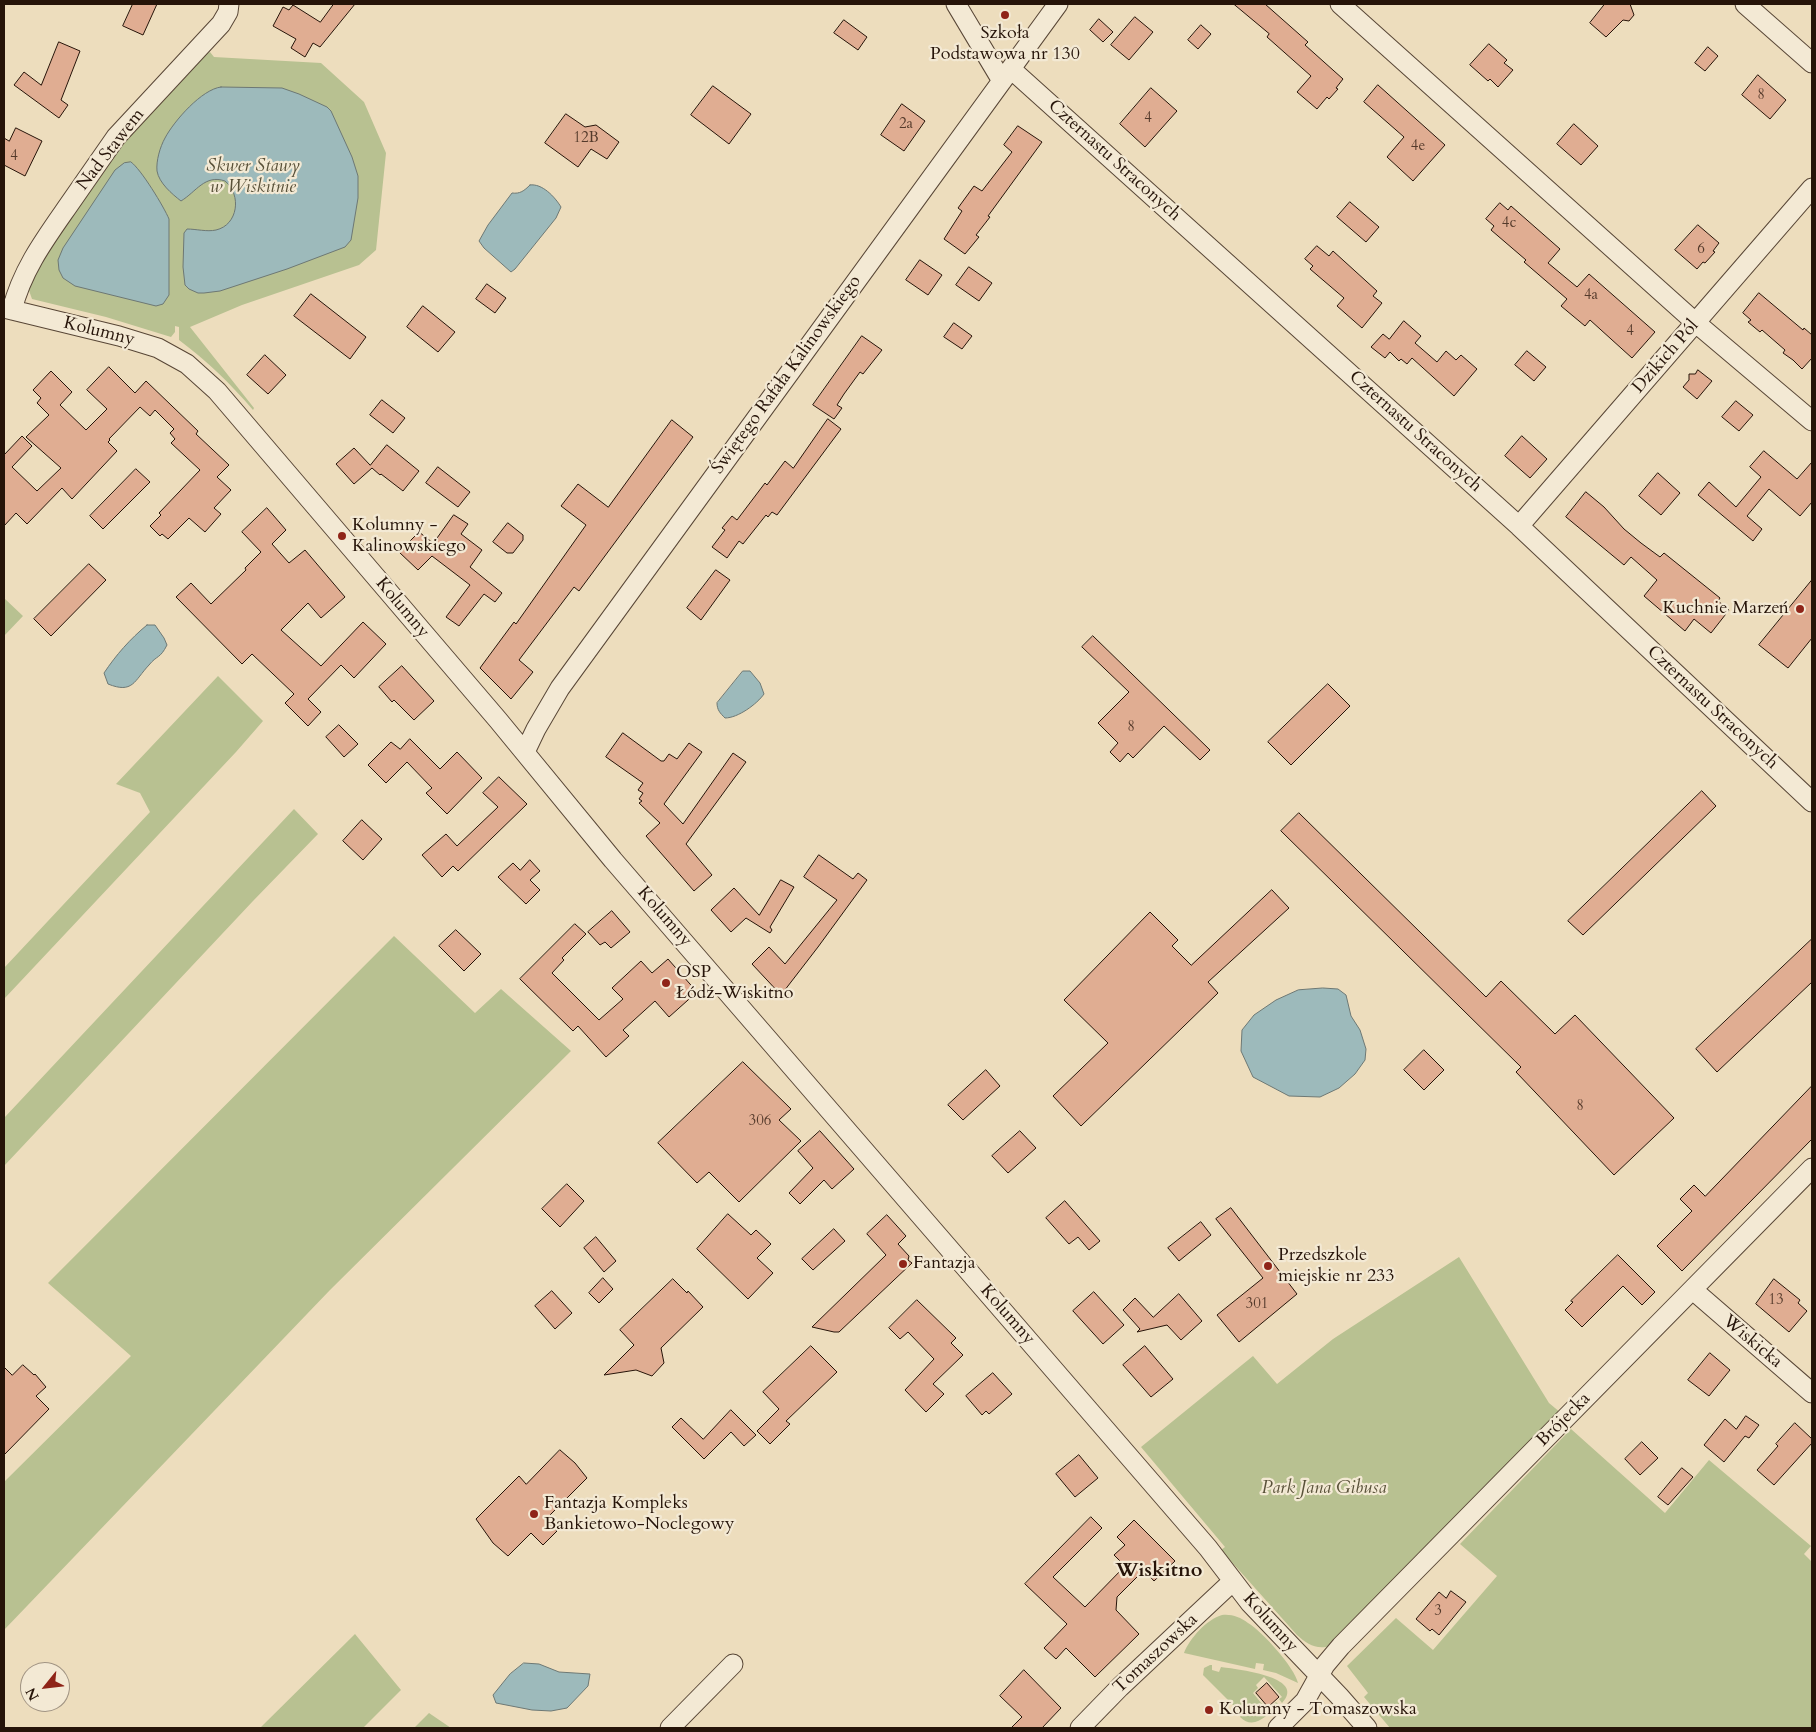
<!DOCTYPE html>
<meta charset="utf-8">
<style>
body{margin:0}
#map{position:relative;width:1816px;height:1732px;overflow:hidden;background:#edddbd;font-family:Cardo,serif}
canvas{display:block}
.frame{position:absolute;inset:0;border:5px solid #261409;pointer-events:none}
.north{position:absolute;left:20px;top:1662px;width:50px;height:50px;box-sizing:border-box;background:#f3e9d4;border:1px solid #a19483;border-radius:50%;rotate:241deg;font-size:14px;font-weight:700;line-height:20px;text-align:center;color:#261409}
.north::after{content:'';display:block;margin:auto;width:18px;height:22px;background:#8f2418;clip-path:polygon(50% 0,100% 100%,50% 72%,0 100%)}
</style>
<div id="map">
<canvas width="1816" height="1732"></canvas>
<div class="frame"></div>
<div class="north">N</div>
</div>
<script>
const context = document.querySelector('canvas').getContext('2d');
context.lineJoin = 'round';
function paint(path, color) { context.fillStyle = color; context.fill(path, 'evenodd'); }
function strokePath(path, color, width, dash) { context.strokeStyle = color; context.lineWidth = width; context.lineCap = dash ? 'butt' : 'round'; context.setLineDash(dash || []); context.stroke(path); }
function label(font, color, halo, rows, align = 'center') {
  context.font = font + ' Cardo,serif'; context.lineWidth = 4.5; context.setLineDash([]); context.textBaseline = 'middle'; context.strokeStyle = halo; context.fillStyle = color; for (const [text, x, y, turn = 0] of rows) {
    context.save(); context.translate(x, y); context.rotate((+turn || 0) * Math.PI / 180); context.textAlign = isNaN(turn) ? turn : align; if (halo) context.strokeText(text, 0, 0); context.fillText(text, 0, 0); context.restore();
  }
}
paint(new Path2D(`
 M210 52 214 57 321 63 364 102 386 153 376 250 359 265 242 305 190 327 254 408 253 410C230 383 207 361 179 340V327L175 326V332L171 337 106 317 32 299 26 282 126 141 123 138 195 61Z
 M4 598 23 616 4 636Z
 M218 676 263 721 236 752 4 999V968L150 812 140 793 116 784Z
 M294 809 318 834 253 901 4 1166V1118Z
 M394 936 475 1013 501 989 571 1051 330 1290 4 1630V1482L131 1356 48 1283Z
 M1459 1257 1549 1403 1561 1413 1330 1646C1316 1650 1307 1644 1297 1635L1221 1550 1225 1547 1141 1447 1253 1356 1277 1384 1333 1339Z
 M1571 1429 1665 1513 1709 1460 1811 1546 1804 1554 1812 1562V1728H1390L1364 1697 1368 1693 1347 1666 1396 1618 1433 1650 1497 1576 1460 1544Z
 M1222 1615C1232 1614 1240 1617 1248 1623 1262 1631 1295 1668 1298 1683L1276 1673 1263 1670 1264 1664 1256 1663 1255 1669 1184 1653C1189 1639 1207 1619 1222 1615Z
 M355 1634 401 1690 363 1728H260Z
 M1210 1665H1212V1670L1219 1672 1221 1667C1234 1669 1308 1676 1282 1703L1279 1699 1282 1697 1264 1677 1256 1685 1258 1688 1253 1693 1267 1710 1276 1702 1279 1705C1267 1715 1254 1731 1240 1717L1242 1714 1203 1675 1204 1668Z
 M429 1713 451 1728H414Z`), '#b8c191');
const water = new Path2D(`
 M221 87 282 88 299 94 327 107 331 111 352 157 358 176V198L351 240 345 247 287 269 220 291 204 293H198L189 289 185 285 183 267 184 233 187 229C196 229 207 232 216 230 238 225 242 195 225 181 205 174 196 192 181 201 172 194 159 183 157 171 156 161 160 147 165 138 174 121 202 89 221 87Z
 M131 162C141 169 164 207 169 219V295L163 304 156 306 75 286 63 278 59 270 58 260 63 248 115 170 124 163Z
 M530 185C542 183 555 197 561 207L556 218 515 269 511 272 484 248 479 241 488 225 512 193C520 194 524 191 530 185Z
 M147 625H155L164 638 167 645C160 659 157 655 149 665 134 681 133 694 108 684L104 673C116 655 130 639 147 625Z
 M743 671H750L760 683 764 694C757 704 738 718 725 718 720 713 717 710 717 703Z
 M1323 988 1338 989 1346 995 1351 1016 1360 1030 1366 1049 1365 1060 1355 1074 1339 1088 1320 1097 1289 1096 1253 1077 1241 1051 1242 1030 1254 1015 1276 1000 1298 990Z
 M524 1663 539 1664 559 1672 590 1674 588 1686 567 1708 551 1711 532 1710 496 1703 493 1695 510 1674Z`);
paint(water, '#9dbabb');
strokePath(water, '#6d7874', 1);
const building = new Path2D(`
 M133 4H157L143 35 123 26Z
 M334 4H355L320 47 313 43 305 57 291 48 296 39 273 26 283 7 289 10 293 5 320 22Z
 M1234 4H1265L1308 42 1305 45 1343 79 1336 88 1338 89 1329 99 1327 97 1317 109 1297 92 1311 76 1267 37 1269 34Z
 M1605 4H1630L1634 15 1629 21 1623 20 1606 37 1590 23Z
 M1135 17 1153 32 1129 60 1111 45Z
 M1099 19 1113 32 1103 42 1090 30Z
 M844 20 867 37 858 50 834 33Z
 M1201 25 1211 34 1198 49 1188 40Z
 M59 42 80 51 61 100 68 105 59 118 14 85 24 72 41 85Z
 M1489 44 1507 60 1504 63 1513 70 1498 87 1490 79 1488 81 1470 65Z
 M1708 47 1718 56 1705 71 1695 63Z
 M1758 75 1786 100 1770 119 1742 95Z
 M1378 85 1445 145 1413 181 1387 157 1404 137 1364 102Z
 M713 86 751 114 729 144 691 115Z
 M1151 88 1177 111 1145 147 1120 124Z
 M902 104 925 121 904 151 881 135Z
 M566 114 585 127 596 125 619 142 607 159 591 149 578 167 545 143Z
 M1574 124 1598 146 1581 165 1557 144Z
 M1018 126 1042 142 988 216 990 217 976 235 979 237 965 254 944 239 962 211 958 208 974 186 982 191 1012 152 1004 145Z
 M16 128 42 141 25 176 4 165V138L9 141Z
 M1350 202 1379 227 1366 242 1337 217Z
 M1500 203 1508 210 1511 206 1560 249 1548 263 1577 287 1589 274 1655 332 1632 358 1590 320 1585 326 1561 306 1567 299 1524 262 1526 260 1491 230 1494 226 1486 219Z
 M1698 225 1719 243 1713 251 1715 252 1705 263 1703 262 1697 269 1675 250Z
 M1317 246 1329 256 1333 251 1377 291 1373 296 1382 303 1362 328 1337 306 1344 298 1310 269 1313 266 1305 259Z
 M920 260 942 275 928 295 906 280Z
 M969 267 992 283 979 301 956 285Z
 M487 284 506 298 495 313 476 299Z
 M1759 293 1803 330 1804 328 1812 335V358L1802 369 1793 360 1783 353 1785 350 1762 330 1760 332 1748 322 1751 320 1743 313Z
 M311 294 366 337 350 359 294 316Z
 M423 306 455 332 438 352 407 327Z
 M1404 321 1421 336 1415 343 1437 362 1446 351 1456 360 1461 355 1477 369 1454 396 1412 358 1407 364 1401 359 1399 361 1390 352 1385 358 1371 347 1383 334 1389 339Z
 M954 323 972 336 962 349 944 337Z
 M862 336 882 350 863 374 860 372 844 394 837 405 842 408 834 419 813 405Z
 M1527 351 1546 367 1534 381 1515 365Z
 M265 355 286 375 268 394 247 375Z
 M109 367 135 393 146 381 198 431 196 434 229 465 217 477 231 490 214 508 221 514 205 532 189 518 168 539 162 534 160 536 150 526 161 515 159 513 200 470 171 443 175 439 170 433 174 429 155 410 150 416 140 407 109 439 110 440 108 442 117 451 72 499 62 488 27 524 16 513 4 526V455L22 436 32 446 12 467 37 491 61 468 26 437 49 415 37 403 41 398 33 390 51 371 72 392 60 405 86 430 107 409 87 390Z
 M1698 370 1712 381 1697 399 1683 387 1689 380V374H1695Z
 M382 400 405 418 393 433 370 415Z
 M1736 401 1753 415 1739 431 1722 417Z
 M828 419 841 429 777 515 772 512 768 517 766 515 743 544 739 541 727 558 712 547 725 530 722 528 732 516 737 520 765 483 767 485 785 461 793 468Z
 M672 420 693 437 579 591 574 587 519 660 533 672 511 699 480 668 514 622 516 624 586 525 561 506 578 484 608 507Z
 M1522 436 1547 459 1530 478 1505 456Z
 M387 445 419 471 403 491 381 474 380 475 372 468 354 484 336 464 354 448 370 465Z
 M1764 451 1797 479 1812 462V502L1800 516 1769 489 1747 516 1762 529 1753 541 1698 495 1709 482 1736 507 1761 477 1750 467Z
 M438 467 470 492 458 507 426 483Z
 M136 469 150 482 103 529 90 516Z
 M1658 473 1680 493 1661 515 1639 496Z
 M1586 492 1604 507 1624 529 1641 543 1660 557 1664 553 1720 598 1718 601 1729 610 1711 633 1694 619 1685 631 1644 596 1657 580 1631 557 1624 565 1566 517Z
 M267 508 286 530 272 544 289 563 305 550 345 597 321 618 308 603 281 630 321 666 363 622 386 644 354 678 341 665 308 699 321 712 308 726 285 703 294 694 252 654 242 664 176 597 191 583 211 604 246 570 245 568 261 552 242 532Z
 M454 515 468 524 461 534 482 550 470 567 502 593 495 602 484 594 459 626 446 617 470 585 432 556 418 570 399 552 419 532 433 543Z
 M508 523 523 535V540L513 553H507L493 542Z
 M89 564 106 580 51 636 34 619Z
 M716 570 730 580 701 620 687 608Z
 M1812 580V638L1788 668 1759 645Z
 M1093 636 1210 750 1200 760 1164 726 1133 758 1128 753 1120 762 1110 752 1118 743 1098 723 1129 692 1082 647Z
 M402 666 434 701 414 720 394 700 392 702 379 687Z
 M1328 684 1350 706 1291 765 1268 742Z
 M339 725 358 744 344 757 326 737Z
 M623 733 661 761H664L669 754 677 759 689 743 702 752 664 804 683 824 733 753 746 762 686 844 712 875 694 891 646 836 660 823 639 803 642 801 639 799 643 793 638 790 643 783 606 757Z
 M410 739 440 769 457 752 482 778 447 814 426 793 432 788 407 762 386 783 368 765 391 742 400 749Z
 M499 777 527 804 458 871 453 866 442 877 422 855 446 834 457 846 498 807 483 793Z
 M1702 791 1716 806 1583 935 1568 921Z
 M1299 813 1486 997 1501 981 1555 1034 1575 1015 1674 1118 1614 1175 1516 1072 1521 1067 1281 831Z
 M362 820 382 839 363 860 343 841Z
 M819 855 853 879 858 873 867 880 818 947 781 995 752 964 769 947 785 964 837 900 804 877Z
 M530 860 540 871 530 880 540 890 526 904 498 877 513 863 520 870Z
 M781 880 794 887 770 927 772 930 770 933 746 918 731 932 711 910 734 888 759 915Z
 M1272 890 1289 908 1208 982 1218 993 1081 1126 1053 1096 1108 1043 1064 1000 1150 912 1178 940 1172 946 1191 965Z
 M612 911 630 932 611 948 605 942 600 945 588 932Z
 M575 924 586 934 562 958 564 960 552 973 599 1020 623 999 612 988 641 961 652 973 668 959 697 992 669 1017 655 1001 623 1030 629 1036 606 1057 578 1026 573 1031 520 979Z
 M456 930 481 954 464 971 439 946Z
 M1812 939V982L1717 1072 1696 1049Z
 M1424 1050 1444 1070 1424 1090 1404 1070Z
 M743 1062 791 1109 779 1120 801 1141 739 1202 709 1172 697 1183 658 1143Z
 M986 1070 1000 1086 963 1120 948 1105Z
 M1812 1086V1139L1682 1271 1657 1246 1692 1211 1680 1199 1694 1185 1705 1196Z
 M820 1131 854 1169 832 1189 824 1180 800 1204 789 1193 813 1168 798 1151Z
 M1020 1131 1036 1148 1008 1173 992 1156Z
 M567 1184 584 1201 560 1227 542 1209Z
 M1065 1201 1100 1241 1089 1250 1078 1237 1069 1244 1046 1218Z
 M1231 1208 1297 1294 1239 1342 1217 1315 1263 1278 1216 1219Z
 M728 1214 751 1235 756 1230 771 1244 757 1258 773 1273 748 1299 697 1249Z
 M887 1215 906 1236 898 1244 909 1256 908 1260 912 1263 839 1332H834L812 1327 886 1255 867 1234Z
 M1201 1222 1211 1235 1179 1261 1168 1248Z
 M834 1229 845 1241 813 1270 802 1259Z
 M596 1237 616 1261 604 1272 584 1248Z
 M1618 1255 1655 1292 1642 1305 1623 1286 1582 1327 1565 1310 1573 1302 1571 1301Z
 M603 1278 613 1289 599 1303 589 1293Z
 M673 1279 687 1293 688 1291 703 1307 661 1348 664 1363 652 1376 636 1370 604 1375 634 1345 620 1330Z
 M1774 1279 1800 1300 1798 1303 1807 1311 1789 1332 1756 1304Z
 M552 1291 572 1313 555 1329 535 1306Z
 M1094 1292 1124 1325 1103 1344 1073 1311Z
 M1179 1294 1202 1321 1181 1340 1167 1325 1137 1332 1140 1329 1123 1310 1135 1298 1153 1317Z
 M917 1300 956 1338 951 1343 963 1355 933 1384 944 1394 926 1412 905 1390 934 1359 908 1332 900 1339 889 1328Z
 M811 1346 837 1372 786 1421 790 1424 770 1444 757 1431 779 1409 763 1392Z
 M1145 1346 1173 1379 1151 1397 1123 1365Z
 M1710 1353 1730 1370 1709 1396 1688 1380Z
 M23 1365 34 1375 35 1374 46 1387 36 1396 49 1409 4 1455V1367L12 1375Z
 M993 1373 1012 1394 989 1414 986 1411 982 1415 966 1396Z
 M731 1410 756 1435 744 1446 731 1432 704 1459 672 1427 681 1418 703 1439Z
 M1746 1416 1759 1425 1749 1438 1745 1436 1724 1462 1704 1445 1725 1419 1736 1429Z
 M1795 1423 1812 1439V1443L1774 1485 1757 1470 1778 1446 1776 1444Z
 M1642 1442 1658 1458 1640 1475 1625 1459Z
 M560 1450 575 1463 587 1478 545 1520 557 1531 543 1545 531 1533 508 1556 493 1543 476 1519 519 1476 526 1484Z
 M1079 1455 1098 1478 1075 1497 1056 1474Z
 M1682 1468 1693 1477 1668 1505 1658 1497Z
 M1091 1517 1102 1528 1053 1577 1085 1607 1125 1566 1114 1555 1125 1545 1117 1537 1134 1520 1175 1561 1154 1581 1144 1570 1117 1597 1116 1610 1139 1634 1095 1677 1066 1648 1056 1659 1044 1648 1067 1624 1025 1584Z
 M1451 1591 1466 1602 1439 1635 1432 1629 1430 1631 1416 1619 1439 1592 1446 1598Z
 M1024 1670 1061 1708 1042 1728H1011L1022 1717 1000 1696Z
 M1267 1683 1279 1697 1268 1707 1256 1693Z`);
paint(building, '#e0ad92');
strokePath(building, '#261409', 1);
const minor = new Path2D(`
 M956 4 1002 81
 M1340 4 1696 323 1812 421
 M1745 4 1812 63
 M1011 69 1519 526 1812 802
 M4 308 119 336 158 348 187 364 217 391 498 720 613 860 1208 1548 1250 1603 1339 1696 1367 1728
 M12 310C22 270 45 239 68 206 84 183 100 160 116 137L221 24 228 12 229 4
 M1519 526 1812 188
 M525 752 536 729 560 688 1058 4
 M1693 1290 1812 1393
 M670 1728 733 1664
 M1080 1728 1120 1687 1233 1581
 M1278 1728 1305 1701 1325 1665 1341 1646 1812 1168`);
strokePath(minor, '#584636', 21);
strokePath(minor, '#f3e9d4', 19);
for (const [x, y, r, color] of [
 [1005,15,5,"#8f2418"],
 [342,536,5,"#8f2418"],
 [1800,609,5,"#8f2418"],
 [666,983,5,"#8f2418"],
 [903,1264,5,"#8f2418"],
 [1268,1266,5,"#8f2418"],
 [534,1514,5,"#8f2418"],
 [1209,1710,5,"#8f2418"]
]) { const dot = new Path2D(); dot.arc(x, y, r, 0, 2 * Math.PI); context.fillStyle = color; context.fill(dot); strokePath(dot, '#f3e9d4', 2); }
label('15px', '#543a2b', null, [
 ["8",1761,96],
 ["4",1148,119],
 ["2a",906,125],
 ["12B",586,139],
 ["4e",1418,147],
 ["4",14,157],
 ["4c",1509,224],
 ["6",1701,250],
 ["4a",1591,296],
 ["4",1630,332],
 ["8",1131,728],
 ["8",1580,1107],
 ["306",760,1122],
 ["13",1776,1301],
 ["301",1257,1305],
 ["3",1438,1612]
]);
label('18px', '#261409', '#f3e9d4', [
 ["Szkoła",1005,34,"center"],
 ["Podstawowa nr 130",1005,55,"center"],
 ["Kolumny -",352,526],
 ["Kalinowskiego",352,547],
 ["Kuchnie Marzeń",1790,609,"right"],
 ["OSP",676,973],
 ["Łódź-Wiskitno",676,994],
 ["Przedszkole",1278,1256],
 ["miejskie nr 233",1278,1277],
 ["Fantazja",913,1264],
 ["Fantazja Kompleks",544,1504],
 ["Bankietowo-Noclegowy",544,1525],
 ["Kolumny - Tomaszowska",1219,1710]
], 'left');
label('18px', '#261409', '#f3e9d4', [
 ["Nad Stawem",111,150,-52],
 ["Czternastu Straconych",1114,161,42],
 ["Kolumny",99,332,14],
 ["Dzikich Pól",1666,357,-49],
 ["Świętego Rafała Kalinowskiego",787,375,-54],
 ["Czternastu Straconych",1415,432,42],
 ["Kolumny",402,608,50],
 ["Czternastu Straconych",1712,708,43],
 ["Kolumny",664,917,49],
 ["Kolumny",1007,1315,49],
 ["Wiskicka",1752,1342,40],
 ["Brójecka",1564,1420,-45],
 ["Kolumny",1270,1623,48],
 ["Tomaszowska",1156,1654,-43]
]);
label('italic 18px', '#595139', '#f3e9d4', [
 ["Skwer Stawy",253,167],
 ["w Wiskitnie",253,188],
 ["Park Jana Gibusa",1324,1489]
]);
label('bold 20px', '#261409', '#f3e9d4', [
 ["Wiskitno",1159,1571]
]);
</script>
